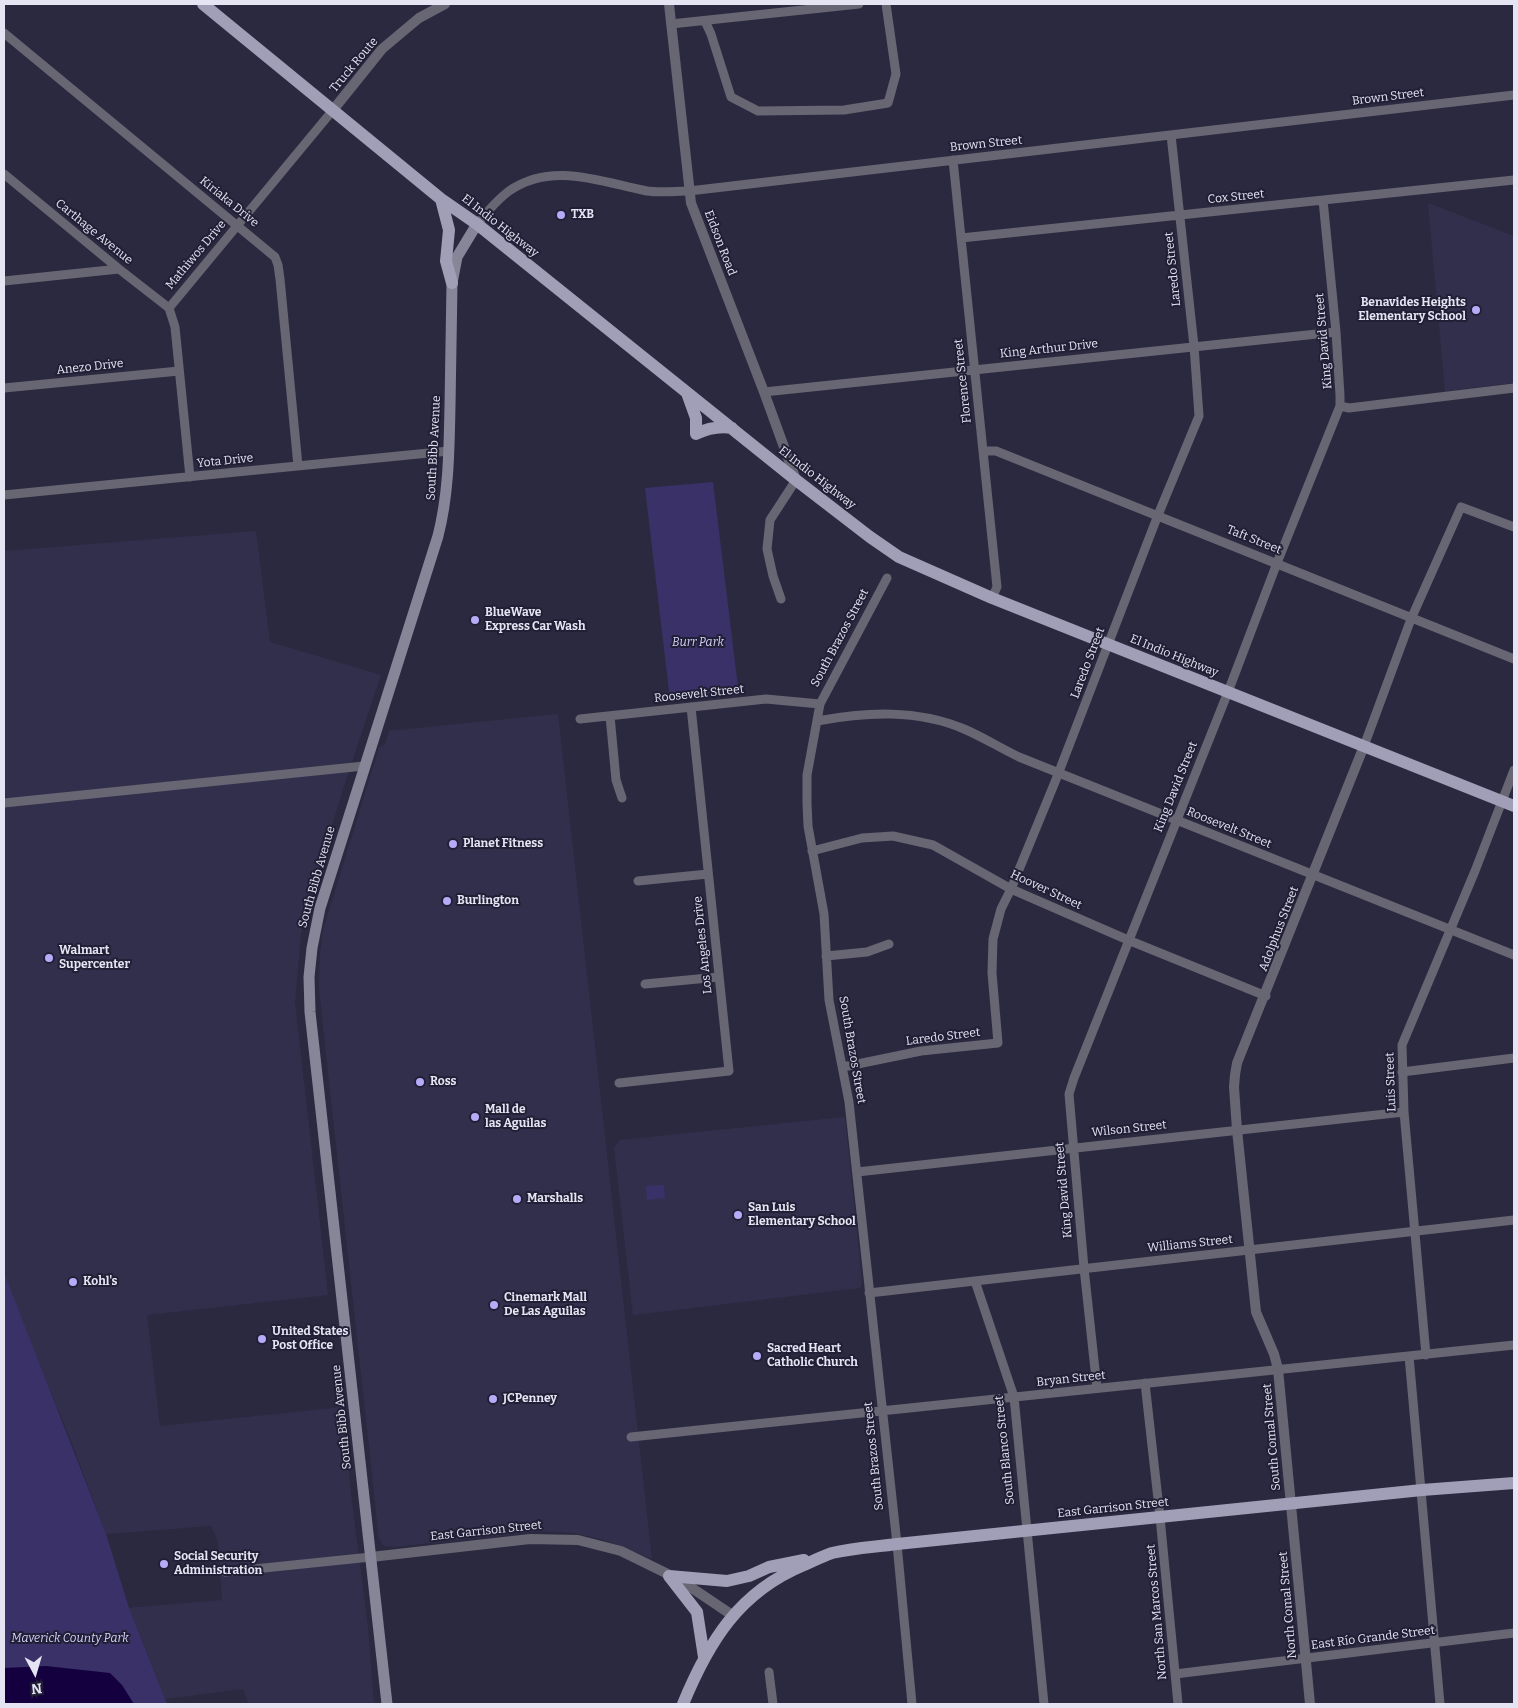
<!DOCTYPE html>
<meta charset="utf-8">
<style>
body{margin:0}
#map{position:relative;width:1518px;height:1708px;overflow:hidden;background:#2b2940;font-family:Bitter,serif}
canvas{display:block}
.frame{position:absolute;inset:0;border:5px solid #e4e4f3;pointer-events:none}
.north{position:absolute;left:10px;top:1648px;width:50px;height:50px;-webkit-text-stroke:4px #211f35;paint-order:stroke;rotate:174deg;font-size:14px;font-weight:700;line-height:20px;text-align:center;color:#e4e4f3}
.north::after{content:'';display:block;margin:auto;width:18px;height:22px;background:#e4e4f3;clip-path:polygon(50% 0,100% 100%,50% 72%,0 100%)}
</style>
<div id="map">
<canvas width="1518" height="1708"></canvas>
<div class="frame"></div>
<div class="north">N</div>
</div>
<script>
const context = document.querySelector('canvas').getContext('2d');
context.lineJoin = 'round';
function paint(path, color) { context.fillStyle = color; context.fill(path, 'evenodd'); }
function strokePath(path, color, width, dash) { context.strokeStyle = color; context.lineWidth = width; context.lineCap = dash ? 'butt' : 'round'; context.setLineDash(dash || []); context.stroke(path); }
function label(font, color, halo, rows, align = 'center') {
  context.font = font + ' Bitter,serif'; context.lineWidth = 4; context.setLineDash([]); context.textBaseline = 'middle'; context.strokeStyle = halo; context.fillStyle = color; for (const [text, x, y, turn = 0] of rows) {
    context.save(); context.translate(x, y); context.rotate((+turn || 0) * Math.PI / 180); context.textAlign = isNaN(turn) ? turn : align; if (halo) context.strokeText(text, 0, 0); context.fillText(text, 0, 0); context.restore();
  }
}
paint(new Path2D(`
 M1428 203 1514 236V383L1445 391Z
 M256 531 270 642 381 675 345 783 302 924 295 1001 328 1295 147 1315 160 1426 343 1407 350 1486 368 1628 374 1704H249L243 1689 165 1699 129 1608 222 1600 218 1541 211 1526 106 1534 70 1438 4 1280V551Z
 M558 714 652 1559 624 1547 600 1539 574 1533 540 1531 393 1547 384 1546 379 1539 319 989 320 953 323 930 379 748 385 744 389 731Z
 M845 1117 862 1282 860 1288 633 1315 614 1148 620 1140Z`), '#322f4d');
paint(new Path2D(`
 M713 482 739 695 670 700 645 488Z
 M664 1185 665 1198 647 1200 646 1186Z
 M4 1273 106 1534 129 1608 167 1704H4Z`), '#3a3168');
paint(new Path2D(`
 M46 1666 110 1673 122 1685 134 1704H4V1668Z`), '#15003f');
strokePath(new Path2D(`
 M705 21 711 34 731 97 758 111 844 110 888 103 896 74 886 4
 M671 24 859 4
 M4 33 275 257 278 265 280 279 298 466
 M953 160 997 587 992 598
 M4 174 119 269 169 308
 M477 224C486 213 497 200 509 191 552 161 601 182 647 191 661 193 676 191 689 191L1514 95
 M961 238 1514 180
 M4 281 119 269
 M4 388 179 371
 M764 392 1336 332
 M1340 406 1349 408 1514 388
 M983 451H996L1514 659
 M190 477 175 327 169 308 333 110
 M4 495 449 451
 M887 578 820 704 807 775V803L808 826 824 914 829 1000 849 1102 897 1544 912 1704
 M781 599 773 576 767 549 770 520 796 480
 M610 716 616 780 622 798
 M580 719 766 699 820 704
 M817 721C866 712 917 709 964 729 983 737 1000 748 1019 757L1514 955
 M1364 746 1411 619 1461 507 1514 527
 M4 803 364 766
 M812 851 862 838 893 836 933 845 1011 889 1128 940 1266 996
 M638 881 708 874
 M826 956 867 952 889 944
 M645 984 719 977
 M843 1067 921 1051 998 1043 992 973 993 939 1001 909 1011 889 1055 782 1158 515 1199 416 1194 346 1171 135
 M1402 1072 1514 1058
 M619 1083 729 1071 691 707
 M857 1172 1404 1112
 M975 1281 1014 1397 1044 1704
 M869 1293 1514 1220
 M1426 1355 1404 1112 1402 1045 1475 871 1514 770
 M1409 1356 1440 1704
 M1145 1383 1160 1517 1178 1704
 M1097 1388 1084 1268 1069 1094 1074 1078 1228 692 1277 563 1340 406V395L1336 332 1323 200
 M631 1437 1514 1345
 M225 1572 371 1557
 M769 1672 773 1704
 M1175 1674 1514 1633`), '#676672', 9);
strokePath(new Path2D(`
 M669 4 691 203 764 392 796 480
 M333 110 382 49 419 18 445 4
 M371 1557 530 1539 578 1540 621 1551 680 1580 732 1615
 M1310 1704 1278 1369 1274 1354 1256 1312 1237 1130 1234 1087 1235 1075 1237 1063 1364 746`), '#676672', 10);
strokePath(new Path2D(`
 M387 1704 310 1012 309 977 312 948 320 908 438 536C449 493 449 450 450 406 451 365 451 324 452 283L457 257 477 224`), '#878699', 11);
strokePath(new Path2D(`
 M203 4 441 199 477 224 796 480 870 537 899 557 992 598 1514 806
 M441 199 449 230 446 261 452 283
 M687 393 696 418V434C708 428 719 426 732 428
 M669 1576 727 1581 749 1576 769 1567 804 1560
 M669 1576 697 1612 704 1657
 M683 1704C709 1641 739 1592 804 1565 813 1561 823 1556 832 1553 853 1548 875 1547 897 1544L1422 1490 1514 1483`), '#a19fb8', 12);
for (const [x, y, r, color] of [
 [561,215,5,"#b4acf9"],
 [1476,310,5,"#b4acf9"],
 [475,620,5,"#b4acf9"],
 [453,844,5,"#b4acf9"],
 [447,901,5,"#b4acf9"],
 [49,958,5,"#b4acf9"],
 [420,1082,5,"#b4acf9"],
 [475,1117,5,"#b4acf9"],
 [517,1199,5,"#b4acf9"],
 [738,1215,5,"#b4acf9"],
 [73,1282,5,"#b4acf9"],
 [494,1305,5,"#b4acf9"],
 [262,1339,5,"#b4acf9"],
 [757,1356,5,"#b4acf9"],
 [493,1399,5,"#b4acf9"],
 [164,1564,5,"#b4acf9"]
]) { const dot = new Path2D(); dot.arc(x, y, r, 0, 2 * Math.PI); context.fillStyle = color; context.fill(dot); strokePath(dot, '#211f35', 2); }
label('12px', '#e4e4f3', '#211f35', [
 ["Truck Route",354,65,-50],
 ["Brown Street",1388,97,-7],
 ["Brown Street",986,144,-6],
 ["Cox Street",1236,197,-6],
 ["Kiriaka Drive",229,202,39],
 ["El Indio Highway",500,226,38],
 ["Carthage Avenue",94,232,39],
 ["Eidson Road",720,243,69],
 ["Mathiwos Drive",196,255,-50],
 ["Laredo Street",1173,269,-96],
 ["King David Street",1324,341,-95],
 ["King Arthur Drive",1049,349,-6],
 ["Anezo Drive",90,367,-6],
 ["Florence Street",963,381,-96],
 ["South Bibb Avenue",434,448,-87],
 ["Yota Drive",225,461,-6],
 ["El Indio Highway",817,478,38],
 ["Taft Street",1254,540,22],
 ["South Brazos Street",840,638,-62],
 ["El Indio Highway",1174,656,22],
 ["Laredo Street",1088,663,-69],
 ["Roosevelt Street",699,694,-6],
 ["King David Street",1176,787,-68],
 ["Roosevelt Street",1229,828,22],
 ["South Bibb Avenue",317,877,-74],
 ["Hoover Street",1046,890,25],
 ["Adolphus Street",1279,929,-69],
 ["Los Angeles Drive",703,945,-96],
 ["Laredo Street",943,1037,-7],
 ["South Brazos Street",852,1050,80],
 ["Luis Street",1391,1082,-92],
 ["Wilson Street",1129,1129,-6],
 ["King David Street",1064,1190,-95],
 ["Williams Street",1190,1244,-6],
 ["Bryan Street",1071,1379,-6],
 ["South Bibb Avenue",342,1417,-96],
 ["South Comal Street",1272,1437,-95],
 ["South Blanco Street",1005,1450,-96],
 ["South Brazos Street",874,1456,-96],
 ["East Garrison Street",1113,1508,-6],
 ["East Garrison Street",486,1531,-6],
 ["North Comal Street",1288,1605,-95],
 ["North San Marcos Street",1157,1612,-95],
 ["East Río Grande Street",1373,1638,-7]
]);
label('bold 12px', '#e4e4f3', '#211f35', [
 ["TXB",571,215],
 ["Benavides Heights",1466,303,"right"],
 ["Elementary School",1466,317,"right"],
 ["BlueWave",485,613],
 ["Express Car Wash",485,627],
 ["Planet Fitness",463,844],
 ["Burlington",457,901],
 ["Walmart",59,951],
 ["Supercenter",59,965],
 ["Ross",430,1082],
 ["Mall de",485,1110],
 ["las Aguilas",485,1124],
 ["Marshalls",527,1199],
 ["San Luis",748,1208],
 ["Elementary School",748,1222],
 ["Kohl's",83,1282],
 ["Cinemark Mall",504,1298],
 ["De Las Aguilas",504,1312],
 ["United States",272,1332],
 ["Post Office",272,1346],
 ["Sacred Heart",767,1349],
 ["Catholic Church",767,1363],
 ["JCPenney",503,1399],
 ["Social Security",174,1557],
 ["Administration",174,1571]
], 'left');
label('italic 12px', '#d2d0f9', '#211f35', [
 ["Burr Park",698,643],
 ["Maverick County Park",70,1639]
]);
</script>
